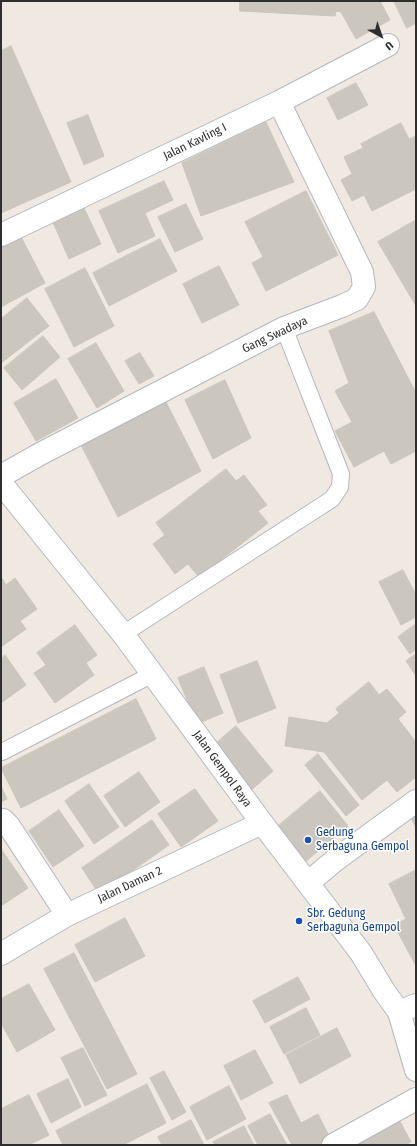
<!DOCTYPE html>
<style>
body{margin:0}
#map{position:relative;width:417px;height:1146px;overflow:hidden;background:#efe9e1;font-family:"Fira Sans Condensed",sans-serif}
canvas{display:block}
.frame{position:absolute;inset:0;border:2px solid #2e2e2e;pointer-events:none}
.north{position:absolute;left:361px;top:16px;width:40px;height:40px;-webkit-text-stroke:3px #fff;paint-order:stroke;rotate:140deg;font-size:11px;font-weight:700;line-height:16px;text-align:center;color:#2e2e2e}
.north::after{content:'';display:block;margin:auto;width:14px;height:18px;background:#2e2e2e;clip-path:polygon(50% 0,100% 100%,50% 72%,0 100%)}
</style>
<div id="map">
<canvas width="417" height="1146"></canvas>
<div class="frame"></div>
<div class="north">U</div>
</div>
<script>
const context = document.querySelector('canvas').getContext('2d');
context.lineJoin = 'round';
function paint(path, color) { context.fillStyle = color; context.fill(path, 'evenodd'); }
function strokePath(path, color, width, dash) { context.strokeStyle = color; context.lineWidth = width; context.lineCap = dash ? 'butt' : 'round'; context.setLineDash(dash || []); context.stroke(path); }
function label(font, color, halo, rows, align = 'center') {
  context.font = font + ' "Fira Sans Condensed",sans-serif'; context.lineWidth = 3; context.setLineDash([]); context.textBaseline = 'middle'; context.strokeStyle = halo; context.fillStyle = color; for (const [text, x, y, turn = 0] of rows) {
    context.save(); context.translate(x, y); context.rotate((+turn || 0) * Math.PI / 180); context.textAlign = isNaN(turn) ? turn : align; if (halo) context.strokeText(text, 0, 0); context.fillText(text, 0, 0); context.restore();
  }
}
const building = new Path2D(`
 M240 1H380L390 20 356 39 341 12 336 11 335 16 240 11Z
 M394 1H416V23L407 28Z
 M11 46 71 182 1 213V51Z
 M356 83 368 105 338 120 327 98Z
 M88 115 104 156 84 165 67 123Z
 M266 122 294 182 201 216 182 163Z
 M401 123 409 139 416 136V189L372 211 364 195 352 201 341 180 352 174 344 157 363 148 361 144Z
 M164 181 173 200 145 213 155 236 118 253 99 211Z
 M306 191 338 255 266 291 252 263 263 257 245 222Z
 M186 204 203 239 175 252 158 217Z
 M83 206 101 244 69 259 52 220Z
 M416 220V306L378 242Z
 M19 233 45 283 1 307V243Z
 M160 239 177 271 136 292 120 259Z
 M120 259 136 292 109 306 93 273Z
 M219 266 239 305 202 323 183 284Z
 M85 268 114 326 74 347 45 289Z
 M27 298 49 326 1 363V319Z
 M374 312 416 393V451L391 464 384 451 354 467 335 431 352 422 335 391 349 383 329 331Z
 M43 336 60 357 22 390 4 368Z
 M96 343 124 391 97 408 68 359Z
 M140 353 154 376 139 384 125 361Z
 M56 379 78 418 36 441 14 403Z
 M225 380 251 438 213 459 185 400Z
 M165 400 201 471 118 517 81 445Z
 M226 469 236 481 244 475 267 505 258 511 268 523 199 577 188 564 175 574 153 544 165 535 156 523Z
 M403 570 416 595V617L401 625 379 582Z
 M1 577 6 585 15 578 37 609 20 621 26 629 1 647Z
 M416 624V649L410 654 398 637Z
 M75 625 97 655 86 663 94 675 55 703 34 673 46 665 37 653Z
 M416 654V676L406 661Z
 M5 655 26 685 1 703V659Z
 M257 661 276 708 238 723 220 675Z
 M204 667 223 713 197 724 178 678Z
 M369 682 379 695 387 689 406 712 398 719 416 742V777L397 792 387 780 362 800 324 752 285 746 289 717 327 723 339 713 336 709Z
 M136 699 156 739 21 808 1 768Z
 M236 726 273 771 249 792 212 747Z
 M318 754 359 805 346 816 305 765Z
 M139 772 160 802 125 827 104 796Z
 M89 784 119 827 94 844 65 801Z
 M1 786 7 799 1 802Z
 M195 789 218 821 181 847 158 814Z
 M320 791 348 826 305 862 277 827Z
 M59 810 84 846 53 867 29 831Z
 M416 814V828L411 818Z
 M152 820 169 845 99 894 82 868Z
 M1 849 28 888 1 906Z
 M416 870V966L394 925 406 919 389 884Z
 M125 918 145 956 95 982 75 945Z
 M74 953 137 1074 107 1089 44 969Z
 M298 977 310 999 265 1023 253 1001Z
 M29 984 55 1030 17 1052 1 1023V999Z
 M306 1008 320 1035 284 1054 270 1027Z
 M337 1028 351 1056 300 1084 286 1055Z
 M83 1048 107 1095 85 1106 61 1058Z
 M255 1050 273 1083 241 1100 224 1066Z
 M164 1071 186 1112 172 1120 150 1078Z
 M68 1079 81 1107 51 1123 37 1094Z
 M147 1084 166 1123 123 1145H63L56 1131Z
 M229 1086 246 1119 207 1140 190 1107Z
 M29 1095 49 1135 29 1145H1V1109Z
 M287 1095 301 1123 318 1114 330 1138 317 1145H292L269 1103Z
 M270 1114 287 1145H258L248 1126Z
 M397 1116 411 1142 405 1145H356L353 1140Z
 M191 1120 204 1145H162L158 1137Z
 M244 1126 254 1145H215L213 1142Z`);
paint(building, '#cbc7bf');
strokePath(building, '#cbc5ba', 1);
const lane = new Path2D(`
 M123 634 332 499 340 487 341 474 336 461 284 328
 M2 752 153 674`);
const street = new Path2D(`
 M1 235 279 102 388 45
 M1 476 40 454 284 328 342 306 357 299 364 287 362 272 279 102
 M1 820H3L9 826 67 915
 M308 883 334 861 416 801
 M1 954 67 915 262 823
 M399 1012 416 1005
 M333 1145 416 1099`);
const secondary = new Path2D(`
 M1 483 123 634 262 823 361 953 384 991 399 1012 416 1070`);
strokePath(lane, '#b4b7c1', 18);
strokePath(street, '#b4b7c1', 24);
strokePath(secondary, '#b4b7c1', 24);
strokePath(lane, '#fff', 16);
strokePath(street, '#fff', 22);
strokePath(secondary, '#fff', 22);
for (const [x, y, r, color] of [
 [308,840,4,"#1a4fb4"],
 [299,921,4,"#1a4fb4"]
]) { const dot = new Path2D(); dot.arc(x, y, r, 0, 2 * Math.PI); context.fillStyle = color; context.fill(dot); strokePath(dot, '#fff', 1.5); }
label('12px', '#2e2e2e', '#fff', [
 ["Jalan Kavling I",195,142,-26],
 ["Gang Swadaya",275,335,-25],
 ["Jalan Gempol Raya",222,769,54],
 ["Jalan Daman 2",130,885,-25]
]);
label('12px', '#164399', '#fff', [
 ["Gedung",316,833],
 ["Serbaguna Gempol",316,847],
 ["Sbr. Gedung",307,914],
 ["Serbaguna Gempol",307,928]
], 'left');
</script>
